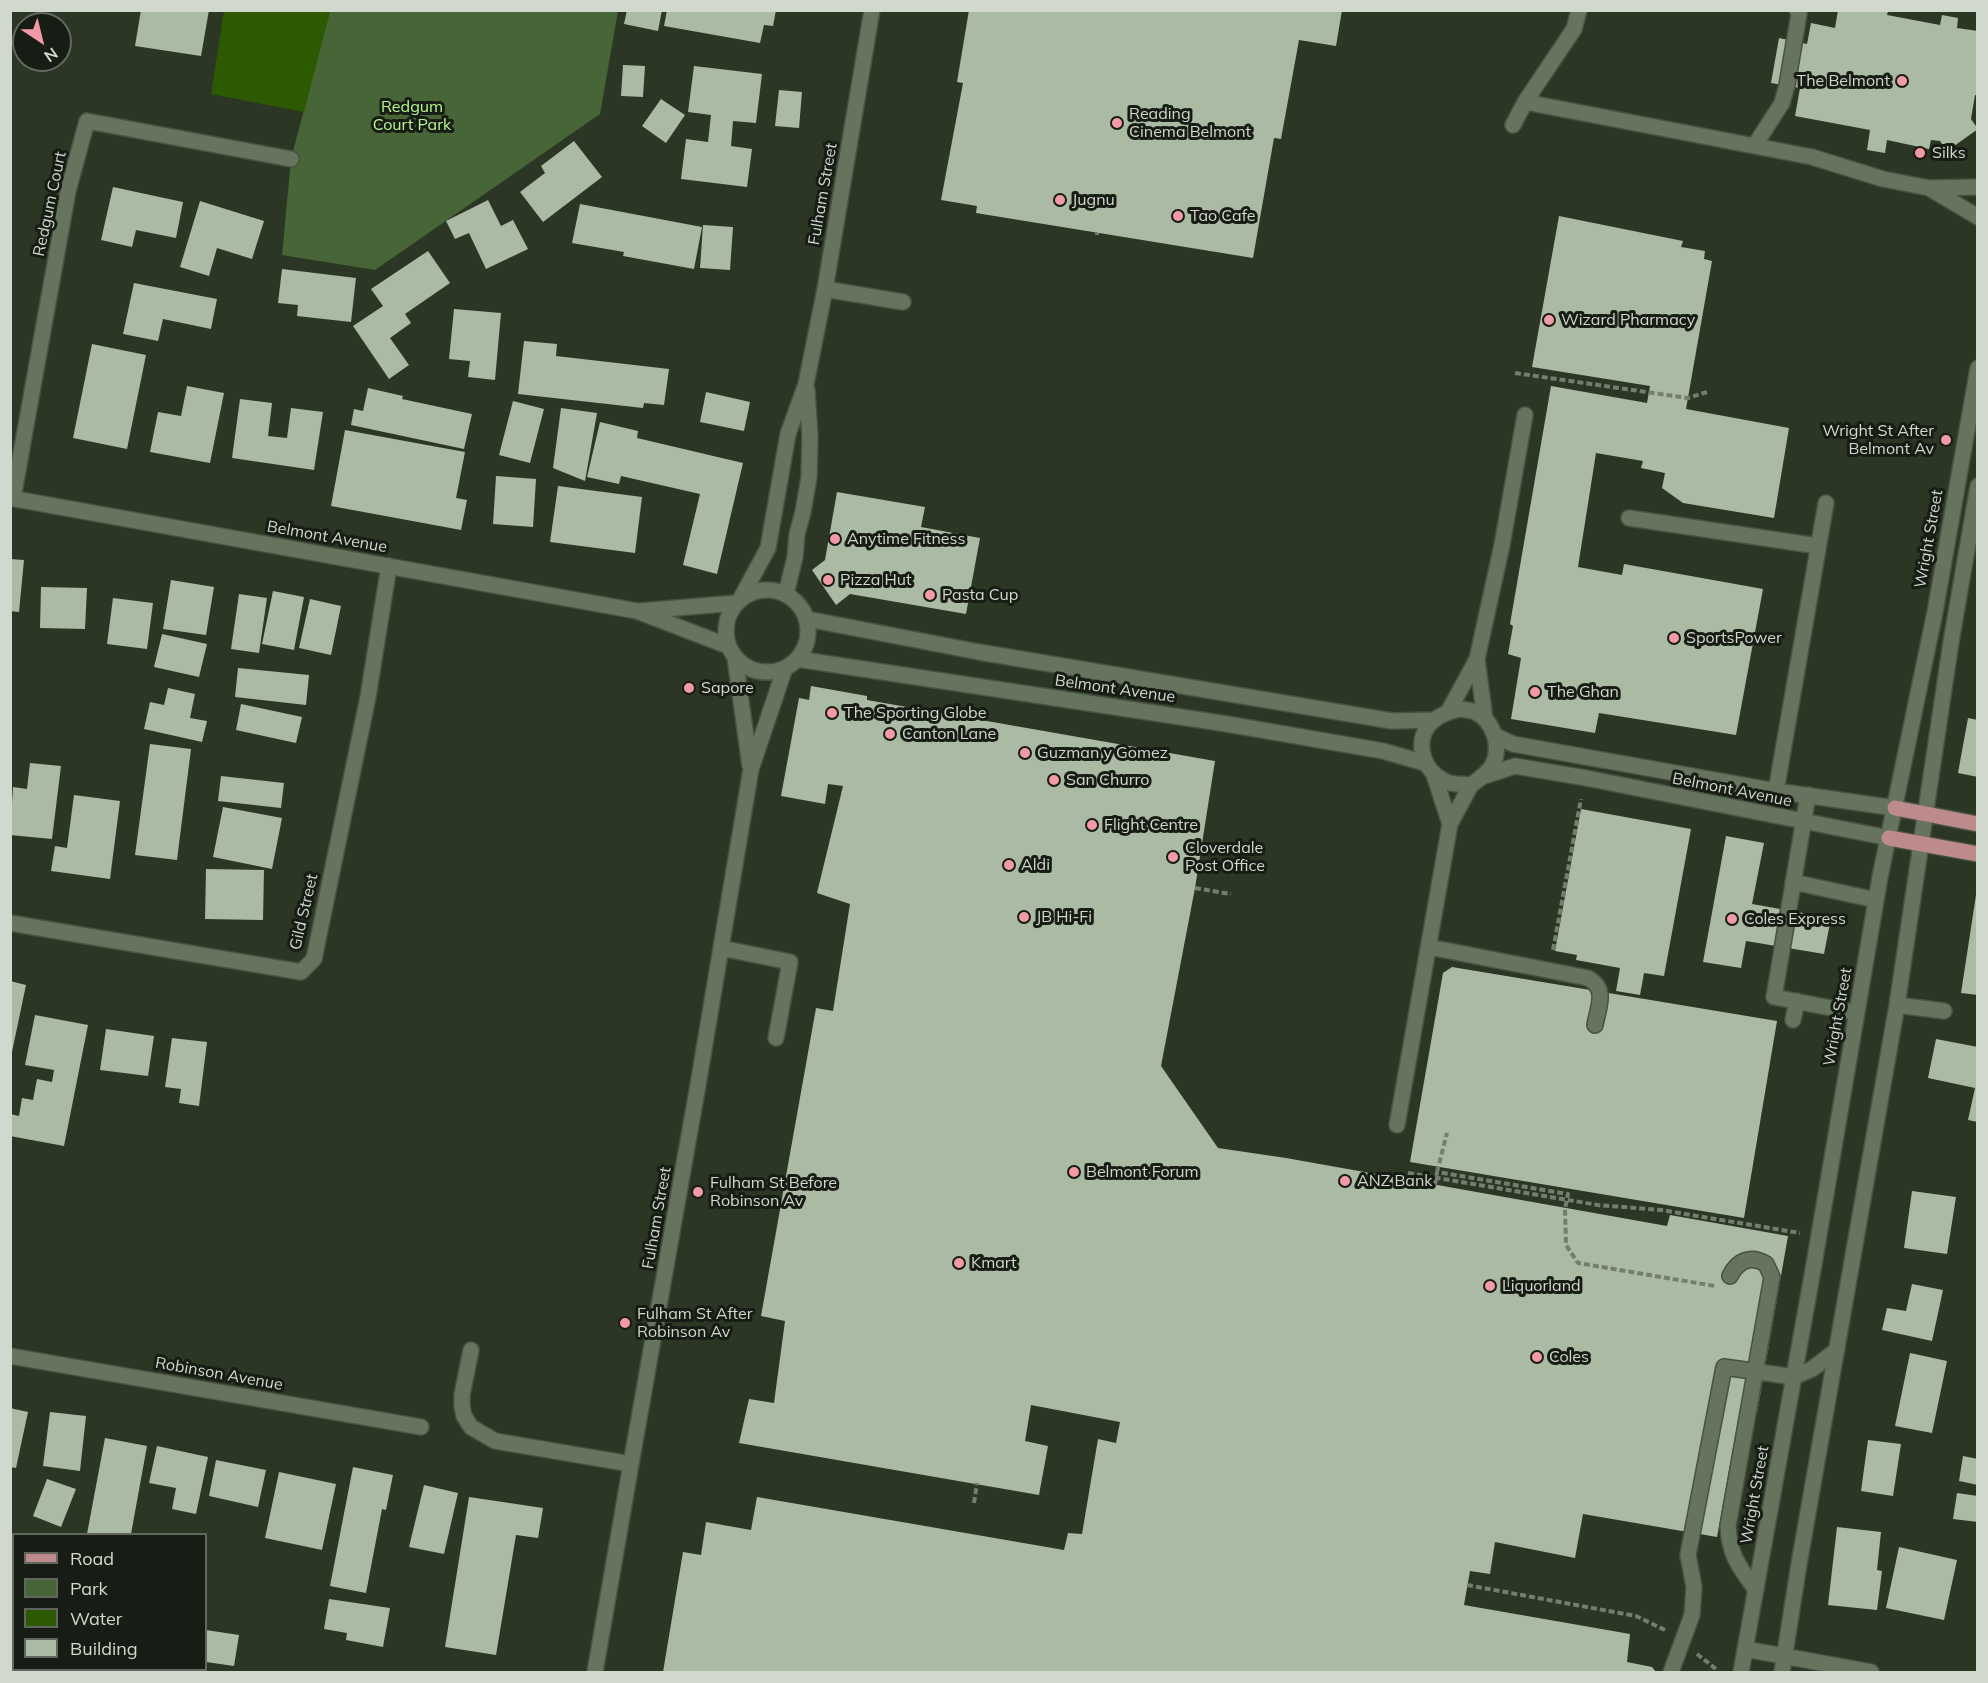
<!DOCTYPE html>
<style>
body{margin:0}
#map{position:relative;width:1988px;height:1683px;overflow:hidden;background:#2b3724;font-family:Mulish,sans-serif}
canvas{display:block}
.frame{position:absolute;inset:0;border:12px solid #d1d8cd;pointer-events:none}
.legend{position:absolute;left:12px;top:1533px;width:195px;height:138px;box-sizing:border-box;background:#171c14;border:2px solid #61675e;margin:0;padding:8px 10px;list-style:none;font-size:18px;color:#d1d8cd}
.legend li{display:flex;align-items:center;gap:12px;height:30px}
.legend b{width:30px;border:2px solid #61675e}
.north{position:absolute;left:12px;top:12px;width:60px;height:60px;box-sizing:border-box;background:#171c14;border:2px solid #61675e;border-radius:50%;rotate:145deg;font-size:16px;font-weight:700;line-height:24px;text-align:center;color:#d1d8cd}
.north::after{content:'';display:block;margin:auto;width:21px;height:27px;background:#f39aa7;clip-path:polygon(50% 0,100% 100%,50% 72%,0 100%)}
</style>
<div id="map">
<canvas width="1988" height="1683"></canvas>
<div class="frame"></div>
<ul class="legend">
<li><b style="height:8px;background:#bd8b8b"></b>Road</li>
<li><b style="height:16px;background:#486537"></b>Park</li>
<li><b style="height:16px;background:#2d5a01"></b>Water</li>
<li><b style="height:16px;background:#abbaa3"></b>Building</li>
</ul>
<div class="north">N</div>
</div>
<script>
const context = document.querySelector('canvas').getContext('2d');
context.lineJoin = 'round';
function paint(path, color) { context.fillStyle = color; context.fill(path, 'evenodd'); }
function strokePath(path, color, width, dash) { context.strokeStyle = color; context.lineWidth = width; context.lineCap = dash ? 'butt' : 'round'; context.setLineDash(dash || []); context.stroke(path); }
function label(font, color, halo, rows, align = 'center') {
  context.font = font + ' Mulish,sans-serif'; context.lineWidth = 6; context.setLineDash([]); context.textBaseline = 'middle'; context.strokeStyle = halo; context.fillStyle = color; for (const [text, x, y, turn = 0] of rows) {
    context.save(); context.translate(x, y); context.rotate((+turn || 0) * Math.PI / 180); context.textAlign = isNaN(turn) ? turn : align; if (halo) context.strokeText(text, 0, 0); context.fillText(text, 0, 0); context.restore();
  }
}
paint(new Path2D(`
 M330 11H618L600 114 375 270 282 255 291 159Z`), '#486537');
paint(new Path2D(`
 M224 11H330L304 112 211 94Z`), '#2d5a01');
paint(new Path2D(`
 M141 10H209L201 56 135 46Z
 M627 10H662L658 31 624 24Z
 M667 10H776L773 26 764 25 760 43 664 26Z
 M969 10H1342L1336 46 1299 40 1281 139 1274 138 1253 258 976 213 977 206 941 200 963 83 957 82Z
 M1838 10H1886L1888 11 1887 15 1940 25 1942 15 1958 18 1957 28 1978 31V96L1975 95 1971 119 1978 129 1947 151 1940 141 1931 140 1929 149 1887 140 1885 153 1867 150 1870 130 1795 116 1800 88 1771 83 1779 38 1807 44 1811 23 1835 28Z
 M623 65 645 66 643 97 621 96Z
 M694 66 762 74 756 123 733 121 731 146 752 149 747 187 681 179 686 139 708 142 711 115 688 112Z
 M779 90 802 92 799 128 775 126Z
 M661 99 685 115 666 143 642 126Z
 M574 141 602 177 543 222 520 192 545 173 541 166Z
 M113 187 183 202 176 238 136 230 132 247 101 240Z
 M488 200 501 226 513 220 528 249 486 269 469 233 455 239 446 221Z
 M200 201 264 221 252 259 217 248 209 276 180 267Z
 M580 204 702 227 694 269 623 256 624 252 572 243Z
 M1559 216 1683 241 1681 247 1705 251 1704 259 1712 261 1686 409 1789 428 1774 518 1683 503 1662 488 1665 473 1641 468 1643 461 1596 453 1578 567 1622 575 1624 564 1763 589 1736 735 1599 713 1595 733 1511 719 1521 658 1508 654 1513 626 1510 624 1551 386 1647 403 1650 386 1532 367Z
 M703 225 733 227 730 270 700 268Z
 M428 251 450 283 405 314 411 323 390 338 409 365 389 379 353 326 383 306 371 289Z
 M282 269 356 278 351 322 297 316 298 305 278 303Z
 M134 283 217 299 211 329 163 319 158 341 123 334Z
 M454 309 501 313 495 380 468 377 470 361 449 359Z
 M524 341 557 344 556 356 669 369 664 405 644 403 643 408 518 394Z
 M92 344 146 355 127 449 73 438Z
 M187 386 224 393 210 463 150 452 158 412 181 416Z
 M368 388 403 396 402 399 472 414 464 449 351 425 354 409 363 411Z
 M706 392 750 402 744 431 700 422Z
 M240 399 272 403 268 436 287 438 291 408 323 412 314 470 232 458Z
 M513 401 544 409 530 463 499 455Z
 M561 408 597 413 585 481 553 468Z
 M600 422 638 431 637 438 743 463 717 574 683 565 700 494 621 476 619 484 587 477Z
 M345 430 465 452 456 498 467 500 461 530 331 506Z
 M496 476 536 479 533 527 493 524Z
 M558 486 642 497 635 553 550 542Z
 M837 492 925 507 921 527 980 538 966 614 850 594 836 605 812 570 825 560Z
 M10 559 24 560 19 612 10 611Z
 M171 580 214 587 206 635 163 629Z
 M41 587 87 588 85 629 40 628Z
 M273 591 304 597 294 650 262 644Z
 M239 594 267 598 259 653 231 649Z
 M113 598 153 603 147 649 107 644Z
 M310 599 341 606 331 655 299 648Z
 M162 634 207 644 199 677 154 667Z
 M238 668 309 675 306 705 235 697Z
 M811 686 867 696V700L1215 761 1195 888 1161 1066 1218 1148 1286 1158 1667 1226 1670 1215 1788 1236 1757 1413 1740 1409 1717 1537 1583 1514 1575 1558 1495 1542 1490 1574 1470 1571 1464 1605 1630 1634 1627 1662 1652 1667 1656 1672H663L683 1552 701 1555 706 1522 751 1530 757 1497 1064 1550 1068 1533 1082 1534 1098 1439 1116 1443 1120 1422 1031 1405 1025 1441 1048 1446 1039 1495 739 1443 749 1399 774 1403 785 1321 761 1316 816 1008 833 1011 850 904 817 893 843 786 828 784 825 804 781 796 799 698 809 700Z
 M168 688 195 694 190 718 207 721 202 742 144 729 150 702 164 705Z
 M241 704 302 717 296 743 236 730Z
 M1968 718 1978 720V777L1958 773Z
 M150 744 191 749 177 860 135 855Z
 M30 763 61 766 52 839 10 835 13 787 27 789Z
 M221 776 284 783 281 808 218 801Z
 M74 795 120 801 110 879 51 871 55 846 67 848Z
 M223 807 282 818 272 869 213 857Z
 M1581 809 1691 829 1664 976 1644 973 1640 995 1616 991 1620 968 1576 960 1577 955 1555 951Z
 M1726 836 1764 843 1752 904 1831 918 1824 954 1746 941 1741 968 1703 962Z
 M206 869 264 870 263 920 205 919Z
 M1976 895H1978V995L1961 993Z
 M1452 967 1777 1021 1744 1218 1410 1162 1443 973Z
 M10 981 26 985 12 1052H10Z
 M35 1015 88 1025 64 1146 10 1136V1114L19 1116 22 1098 33 1100 37 1079 52 1082 54 1070 25 1065Z
 M106 1029 154 1036 148 1076 100 1070Z
 M172 1038 207 1042 199 1106 179 1103 181 1089 165 1087Z
 M1936 1039 1978 1047V1122L1968 1120 1975 1088 1928 1078Z
 M1912 1191 1956 1197 1947 1254 1904 1248Z
 M1912 1284 1943 1290 1932 1341 1882 1330 1887 1308 1906 1311Z
 M1910 1353 1947 1361 1932 1433 1895 1426Z
 M10 1408 28 1412 16 1468 10 1467Z
 M50 1412 86 1416 80 1471 43 1466Z
 M105 1438 147 1446 131 1534H87Z
 M1868 1440 1901 1444 1893 1496 1861 1491Z
 M157 1446 208 1457 196 1514 172 1509 176 1488 149 1483Z
 M1963 1456 1978 1459V1485L1959 1481Z
 M216 1460 266 1470 258 1507 209 1496Z
 M353 1467 393 1475 386 1510 382 1509 366 1593 330 1586Z
 M279 1472 336 1484 322 1550 265 1538Z
 M47 1479 76 1489 61 1527 33 1516Z
 M424 1485 458 1493 444 1554 409 1547Z
 M1957 1493 1978 1496V1522L1953 1519Z
 M469 1497 543 1508 538 1538 516 1535 496 1655 445 1647Z
 M1837 1527 1881 1532 1877 1570 1882 1571 1877 1610 1828 1605Z
 M1899 1547 1957 1560 1944 1620 1886 1608Z
 M329 1599 390 1608 383 1647 346 1640 347 1633 324 1629Z
 M206 1630 239 1635 234 1666 206 1662Z`), '#abbaa3');
const minor = new Path2D(`
 M1525 102 1812 157 1883 179 1929 188 1978 187
 M1513 125 1525 102 1574 29 1579 10
 M1755 145 1782 103 1787 85 1799 14 1797 10
 M1929 188 1978 217
 M825 289 903 302
 M10 498 637 611 728 646
 M13 498 68 191 87 121 291 159
 M1629 518 1818 546
 M726 631a41 41 0 1 1 82 0a41 41 0 1 1-82 0Z
 M786 594 795 557 797 534 803 512 809 477 810 437 807 390
 M741 598 768 548 788 434 806 384 825 289 872 10
 M640 611 736 603
 M807 619 979 652 1392 721 1434 720
 M735 658 750 766
 M797 659 1227 724 1383 751 1425 763
 M1477 659 1485 719
 M1460 709C1465 710 1470 710 1475 712 1494 721 1502 747 1492 766 1487 774 1478 780 1471 785 1462 784 1450 785 1443 780 1421 769 1413 737 1434 720 1442 714 1451 711 1460 709Z
 M1448 712 1477 659 1502 545 1525 415
 M1496 736 1513 744 1776 791 1895 808
 M1434 775 1450 824
 M1481 777 1515 766 1586 778 1889 838
 M1776 791 1826 503
 M1808 795 1774 997 1857 1013
 M1793 882 1876 900
 M10 923 301 972 314 959 368 697 389 566
 M1429 947 1588 978C1608 989 1598 1007 1595 1025
 M721 948 790 962 776 1038
 M1897 1005 1944 1011
 M1793 1020 1797 1001
 M1397 1125 1450 824 1471 785
 M1730 1276C1738 1260 1751 1255 1766 1264L1772 1277 1728 1526C1729 1555 1740 1568 1756 1590
 M471 1350 462 1395V1406L464 1416 471 1427 495 1441 631 1464
 M10 1356 421 1427
 M1745 1649 1871 1672
 M595 1672 631 1464 698 1085 751 769 785 668
 M1671 1672 1692 1615 1694 1587 1688 1555 1724 1367 1794 1377 1812 1369 1837 1350
 M1741 1672 1813 1270 1880 877 1935 612 1978 368
 M1782 1672 1799 1564 1897 1005 1951 642 1978 486`);
const major = new Path2D(`
 M1895 808 1978 824
 M1889 838 1978 854`);
strokePath(minor, '#485242', 18);
strokePath(major, '#485242', 18);
strokePath(new Path2D(`
 M1097 235V233
 M1515 373 1688 398 1707 392
 M1195 888 1231 894
 M1553 950 1581 799
 M1437 1172 1447 1133
 M1408 1173 1598 1205 1661 1210 1800 1233
 M1435 1185 1437 1172 1568 1194 1565 1209 1566 1245 1578 1263 1715 1286
 M974 1503 977 1483
 M1467 1585 1636 1616 1665 1630
 M1697 1654 1716 1669`), '#747e6e', 4, [6, 3]);
strokePath(minor, '#66745e', 15);
strokePath(major, '#bd8b8b', 15);
for (const [x, y, r, color] of [
 [1902,81,6,"#f39aa7"],
 [1117,123,6,"#f39aa7"],
 [1920,153,6,"#f39aa7"],
 [1060,200,6,"#f39aa7"],
 [1178,216,6,"#f39aa7"],
 [1549,320,6,"#f39aa7"],
 [1946,440,6,"#f39aa7"],
 [835,539,6,"#f39aa7"],
 [828,580,6,"#f39aa7"],
 [930,595,6,"#f39aa7"],
 [1674,638,6,"#f39aa7"],
 [689,688,6,"#f39aa7"],
 [1535,692,6,"#f39aa7"],
 [832,713,6,"#f39aa7"],
 [890,734,6,"#f39aa7"],
 [1025,753,6,"#f39aa7"],
 [1054,780,6,"#f39aa7"],
 [1092,825,6,"#f39aa7"],
 [1173,857,6,"#f39aa7"],
 [1009,865,6,"#f39aa7"],
 [1024,917,6,"#f39aa7"],
 [1732,919,6,"#f39aa7"],
 [1074,1172,6,"#f39aa7"],
 [1345,1181,6,"#f39aa7"],
 [698,1192,6,"#f39aa7"],
 [959,1263,6,"#f39aa7"],
 [1490,1286,6,"#f39aa7"],
 [625,1323,6,"#f39aa7"],
 [1537,1357,6,"#f39aa7"]
]) { const dot = new Path2D(); dot.arc(x, y, r, 0, 2 * Math.PI); context.fillStyle = color; context.fill(dot); strokePath(dot, '#171c14', 2); }
label('16px', '#d1d8cd', '#171c14', [
 ["The Belmont",1890,81,"right"],
 ["Reading",1129,114],
 ["Cinema Belmont",1129,132],
 ["Silks",1932,153],
 ["Jugnu",1072,200],
 ["Tao Cafe",1190,216],
 ["Wizard Pharmacy",1561,320],
 ["Wright St After",1934,431,"right"],
 ["Belmont Av",1934,449,"right"],
 ["Anytime Fitness",847,539],
 ["Pizza Hut",840,580],
 ["Pasta Cup",942,595],
 ["SportsPower",1686,638],
 ["Sapore",701,688],
 ["The Ghan",1547,692],
 ["The Sporting Globe",844,713],
 ["Canton Lane",902,734],
 ["Guzman y Gomez",1037,753],
 ["San Churro",1066,780],
 ["Flight Centre",1104,825],
 ["Cloverdale",1185,848],
 ["Post Office",1185,866],
 ["Aldi",1021,865],
 ["JB Hi-Fi",1036,917],
 ["Coles Express",1744,919],
 ["Belmont Forum",1086,1172],
 ["ANZ Bank",1357,1181],
 ["Fulham St Before",710,1183],
 ["Robinson Av",710,1201],
 ["Kmart",971,1263],
 ["Liquorland",1502,1286],
 ["Fulham St After",637,1314],
 ["Robinson Av",637,1332],
 ["Coles",1549,1357]
], 'left');
label('16px', '#b6f88f', '#171c14', [
 ["Redgum",412,107],
 ["Court Park",412,125]
]);
label('16px', '#d1d8cd', '#171c14', [
 ["Fulham Street",823,194,-80],
 ["Redgum Court",50,204,-78],
 ["Belmont Avenue",327,537,10],
 ["Wright Street",1929,539,-80],
 ["Belmont Avenue",1115,689,8],
 ["Belmont Avenue",1732,790,11],
 ["Gild Street",304,912,-77],
 ["Wright Street",1838,1017,-80],
 ["Fulham Street",657,1218,-80],
 ["Robinson Avenue",219,1374,10],
 ["Wright Street",1755,1495,-80]
]);
</script>
